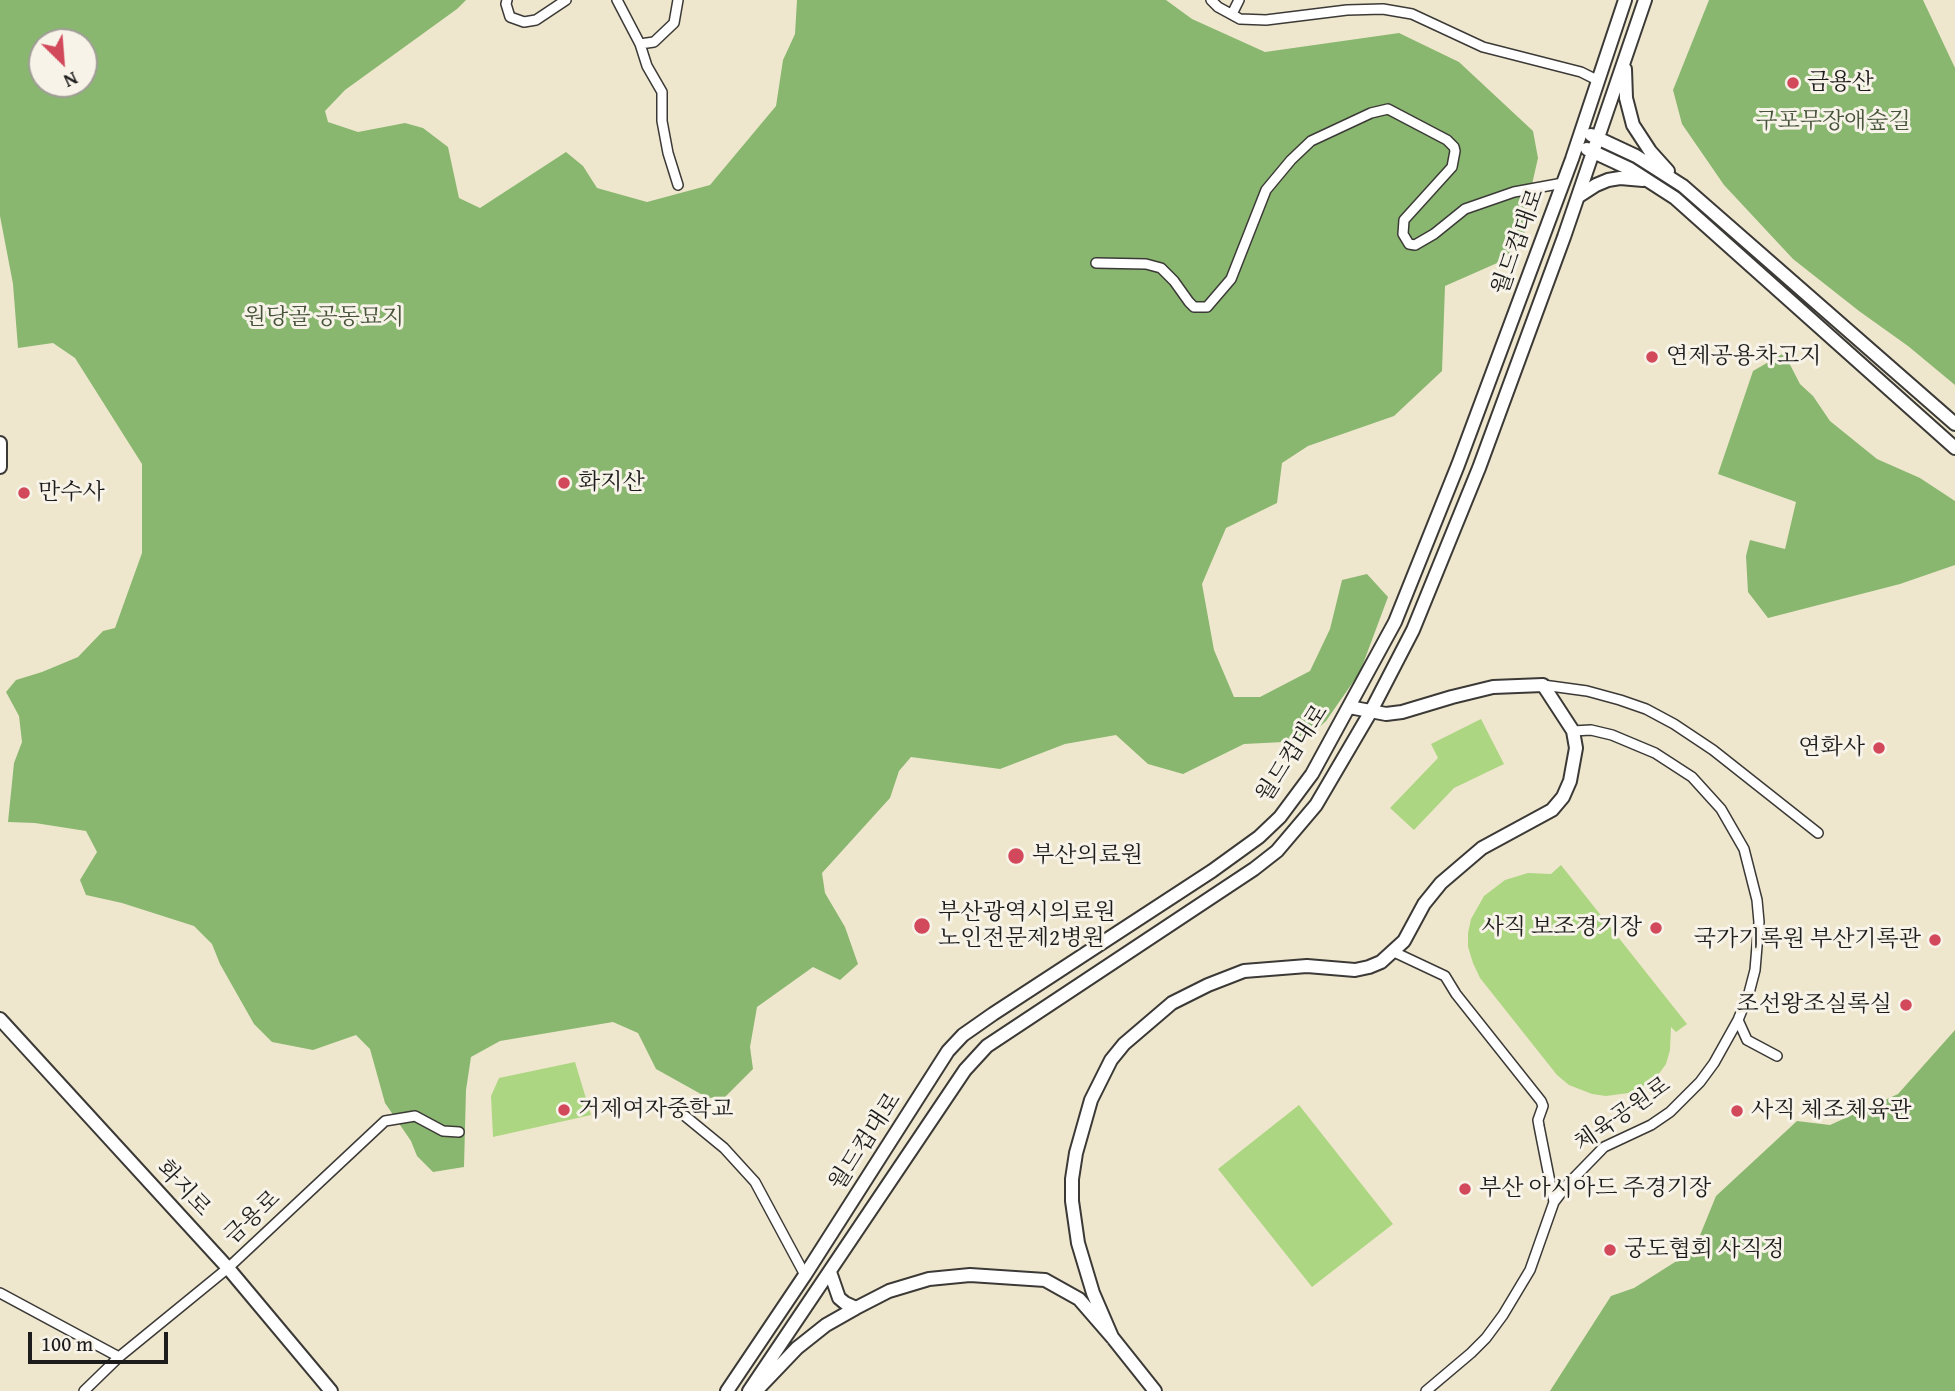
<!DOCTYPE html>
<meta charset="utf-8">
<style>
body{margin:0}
#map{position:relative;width:1955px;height:1391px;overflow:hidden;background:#efe7cd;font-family:"Gentium Book Plus",serif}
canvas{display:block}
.north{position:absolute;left:28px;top:28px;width:70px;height:70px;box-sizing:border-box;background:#f7f3e8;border:2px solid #9f9d96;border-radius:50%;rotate:155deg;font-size:19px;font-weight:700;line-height:28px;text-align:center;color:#1c1c1c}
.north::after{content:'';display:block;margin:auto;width:24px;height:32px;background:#d1495b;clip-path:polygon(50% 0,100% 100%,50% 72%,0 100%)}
.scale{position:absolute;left:28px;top:1332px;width:140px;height:32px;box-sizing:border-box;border:4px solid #1c1c1c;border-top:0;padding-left:9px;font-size:21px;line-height:24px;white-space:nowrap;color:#1c1c1c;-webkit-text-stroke:5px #f7f3e8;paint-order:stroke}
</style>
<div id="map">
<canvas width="1955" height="1391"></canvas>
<div class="north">N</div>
<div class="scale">100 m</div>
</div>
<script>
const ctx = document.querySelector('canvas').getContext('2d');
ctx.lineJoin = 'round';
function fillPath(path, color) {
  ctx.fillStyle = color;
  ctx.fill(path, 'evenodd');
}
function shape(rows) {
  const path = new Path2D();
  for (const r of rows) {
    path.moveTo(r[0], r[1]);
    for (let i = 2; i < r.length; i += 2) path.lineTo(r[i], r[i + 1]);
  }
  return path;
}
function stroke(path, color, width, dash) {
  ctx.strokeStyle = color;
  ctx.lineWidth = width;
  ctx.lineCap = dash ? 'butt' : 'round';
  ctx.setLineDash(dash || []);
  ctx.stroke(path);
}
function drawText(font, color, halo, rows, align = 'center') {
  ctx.font = font + ' "Gentium Book Plus","Noto Serif KR",serif';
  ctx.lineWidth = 6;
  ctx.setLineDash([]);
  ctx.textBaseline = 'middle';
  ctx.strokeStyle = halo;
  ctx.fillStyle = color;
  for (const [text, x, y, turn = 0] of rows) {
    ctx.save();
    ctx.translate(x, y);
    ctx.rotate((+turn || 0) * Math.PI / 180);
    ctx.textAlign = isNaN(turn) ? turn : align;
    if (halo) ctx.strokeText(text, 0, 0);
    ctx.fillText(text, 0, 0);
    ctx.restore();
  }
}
const green = shape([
 [1481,719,1504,764,1454,788,1414,830,1390,808,1438,758,1431,744],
 [1561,865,1687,1024,1676,1032,1671,1027,1670,1050,1666,1064,1658,1075,1636,1092,1606,1096,1592,1094,1569,1085,1557,1075,1480,978,1473,963,1468,947,1468,933,1471,919,1484,896,1505,880,1528,873,1551,874],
 [575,1062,591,1115,493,1137,491,1096,499,1078],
 [1299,1105,1393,1224,1312,1287,1218,1169]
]);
const forest = shape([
 [0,0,466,0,457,9,345,90,325,111,328,122,358,132,405,123,423,128,448,147,459,198,480,208,566,152,583,166,597,188,647,202,710,185,776,106,783,60,795,34,797,0,1166,0,1192,19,1265,52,1399,33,1459,62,1533,131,1538,158,1526,211,1527,229,1504,260,1445,286,1442,371,1394,416,1308,446,1282,463,1277,503,1226,528,1202,584,1214,650,1234,697,1260,697,1310,671,1330,629,1342,580,1367,574,1388,597,1360,672,1326,721,1304,741,1244,744,1183,774,1148,764,1116,735,1065,744,1000,769,911,757,899,771,890,798,822,873,825,893,845,927,858,964,840,980,813,967,757,1007,750,1047,753,1069,725,1097,708,1098,656,1069,638,1033,613,1022,500,1041,471,1057,466,1090,464,1167,433,1172,417,1156,411,1141,385,1103,370,1049,356,1035,313,1050,272,1042,254,1024,220,964,212,944,194,926,122,903,86,895,80,880,97,852,86,831,35,823,8,822,14,763,22,742,19,716,6,692,16,680,42,672,78,657,103,631,115,628,142,553,142,464,75,358,53,343,18,348,13,284,0,216],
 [42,42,84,42,84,84,42,84],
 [1709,0,1923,0,1955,68,1955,385,1908,346,1859,311,1793,259,1724,185,1682,124,1673,90],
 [1784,353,1800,384,1813,396,1830,421,1877,459,1920,478,1955,501,1955,565,1900,584,1768,618,1748,592,1746,556,1750,540,1785,549,1796,502,1718,474,1753,371],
 [1955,1030,1955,1391,1550,1391,1611,1296,1634,1288,1694,1250,1716,1196,1797,1121,1830,1125,1898,1094]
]);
const street = shape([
 [507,0,506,4,510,17,524,22,536,20,566,0],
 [617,0,640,44,647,66,662,92,662,121,668,153,678,185],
 [1211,0,1218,7,1240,19,1266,20,1347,10,1383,9,1412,14,1483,47,1581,72,1597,80],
 [1232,14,1239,0],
 [640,44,654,42,674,23,678,0],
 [1096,263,1146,264,1161,268,1174,281,1189,302,1194,307,1207,307,1231,279,1266,190,1291,160,1311,141,1371,113,1388,109,1447,140,1454,147,1455,151,1452,167,1404,220,1403,234,1409,244,1415,245,1434,234,1465,209,1514,192,1563,183],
 [1543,685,1587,691,1620,700,1646,709,1674,724,1713,750,1818,833],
 [1394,952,1445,976,1456,994,1541,1101,1543,1106,1538,1120,1539,1126,1554,1202],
 [1738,1020,1747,1040,1777,1056],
 [685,1116,724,1148,755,1182,805,1275],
 [0,1293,119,1357],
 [84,1391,119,1357,228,1268,385,1121,415,1116,443,1131,459,1132],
 [1426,1391,1471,1353,1486,1338,1503,1315,1530,1270,1554,1202,1567,1185,1604,1147,1651,1125,1670,1112,1700,1082,1714,1063,1738,1020,1749,993,1755,970,1759,922,1757,900,1744,849,1721,809,1692,777,1655,753,1612,735,1591,730,1573,731]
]);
const secondary = shape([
 [1625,69,1626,98,1633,125,1650,151,1668,171],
 [1591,135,1636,156,1683,186,1955,424],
 [1587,149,1630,169,1675,198,1955,448],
 [1579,196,1596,185,1608,180,1620,178,1643,180],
 [0,443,0,467],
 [0,1019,228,1268,331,1391],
 [830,1272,839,1298,845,1303,856,1308],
 [1112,1337,1093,1293,1078,1243,1072,1201,1072,1179,1076,1153,1091,1100,1111,1060,1124,1044,1172,1003,1208,985,1244,971,1307,966,1355,970,1369,967,1381,962,1404,941,1424,904,1441,883,1482,848,1552,810,1563,797,1570,781,1576,748,1573,731,1543,685,1493,687,1452,697,1402,712,1386,714,1349,707],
 [727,1391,805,1275,948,1051,963,1035,993,1014,1212,871,1259,837,1280,817,1312,774,1395,622,1458,465,1572,159,1625,0],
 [749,1391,965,1070,987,1046,1254,869,1277,851,1316,805,1370,713,1413,630,1479,468,1564,237,1645,0],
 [756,1391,797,1348,826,1325,856,1308,889,1291,929,1279,970,1275,1045,1280,1079,1299,1112,1337,1155,1391]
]);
const markers = [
 [1793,83,7,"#d1495b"],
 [1652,357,7,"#d1495b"],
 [564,483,7,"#d1495b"],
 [24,493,7,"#d1495b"],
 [1879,748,7,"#d1495b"],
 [1016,856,9,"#d1495b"],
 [922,926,9,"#d1495b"],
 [1656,928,7,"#d1495b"],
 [1935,940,7,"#d1495b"],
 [1906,1005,7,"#d1495b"],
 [564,1110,7,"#d1495b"],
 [1737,1111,7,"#d1495b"],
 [1465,1189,7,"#d1495b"],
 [1610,1250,7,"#d1495b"]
];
const poiNames = [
 ["금용산",1807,83],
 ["연제공용차고지",1666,357],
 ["화지산",578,483],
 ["만수사",38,493],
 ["연화사",1865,748,"right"],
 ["부산의료원",1032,856],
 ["부산광역시의료원",938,913],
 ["노인전문제2병원",938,939],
 ["사직 보조경기장",1642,928,"right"],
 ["국가기록원 부산기록관",1921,940,"right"],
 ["조선왕조실록실",1892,1005,"right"],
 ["거제여자중학교",578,1110],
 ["사직 체조체육관",1751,1111],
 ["부산 아시아드 주경기장",1479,1189],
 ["궁도협회 사직정",1624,1250]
];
const parkNames = [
 ["구포무장애숲길",1833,122],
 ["원당골 공동묘지",324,318]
];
const streetNames = [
 ["월드컵대로",1519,242,-70],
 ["월드컵대로",1293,754,-57],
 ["체육공원로",1623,1115,-35],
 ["월드컵대로",866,1142,-57],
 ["화지로",183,1189,47],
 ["금용로",253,1218,-43]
];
fillPath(green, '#acd682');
fillPath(forest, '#89b770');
stroke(street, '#3c3a37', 12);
stroke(secondary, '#3c3a37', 16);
stroke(street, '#fff', 9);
stroke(secondary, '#fff', 12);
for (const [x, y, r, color] of markers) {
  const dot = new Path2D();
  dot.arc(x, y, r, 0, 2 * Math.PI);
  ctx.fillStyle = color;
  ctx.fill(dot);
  stroke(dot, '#f7f3e8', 2.5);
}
drawText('23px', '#1c1c1c', '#f7f3e8', poiNames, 'left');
drawText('23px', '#47543b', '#f7f3e8', parkNames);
drawText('23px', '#1c1c1c', '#f7f3e8', streetNames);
</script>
